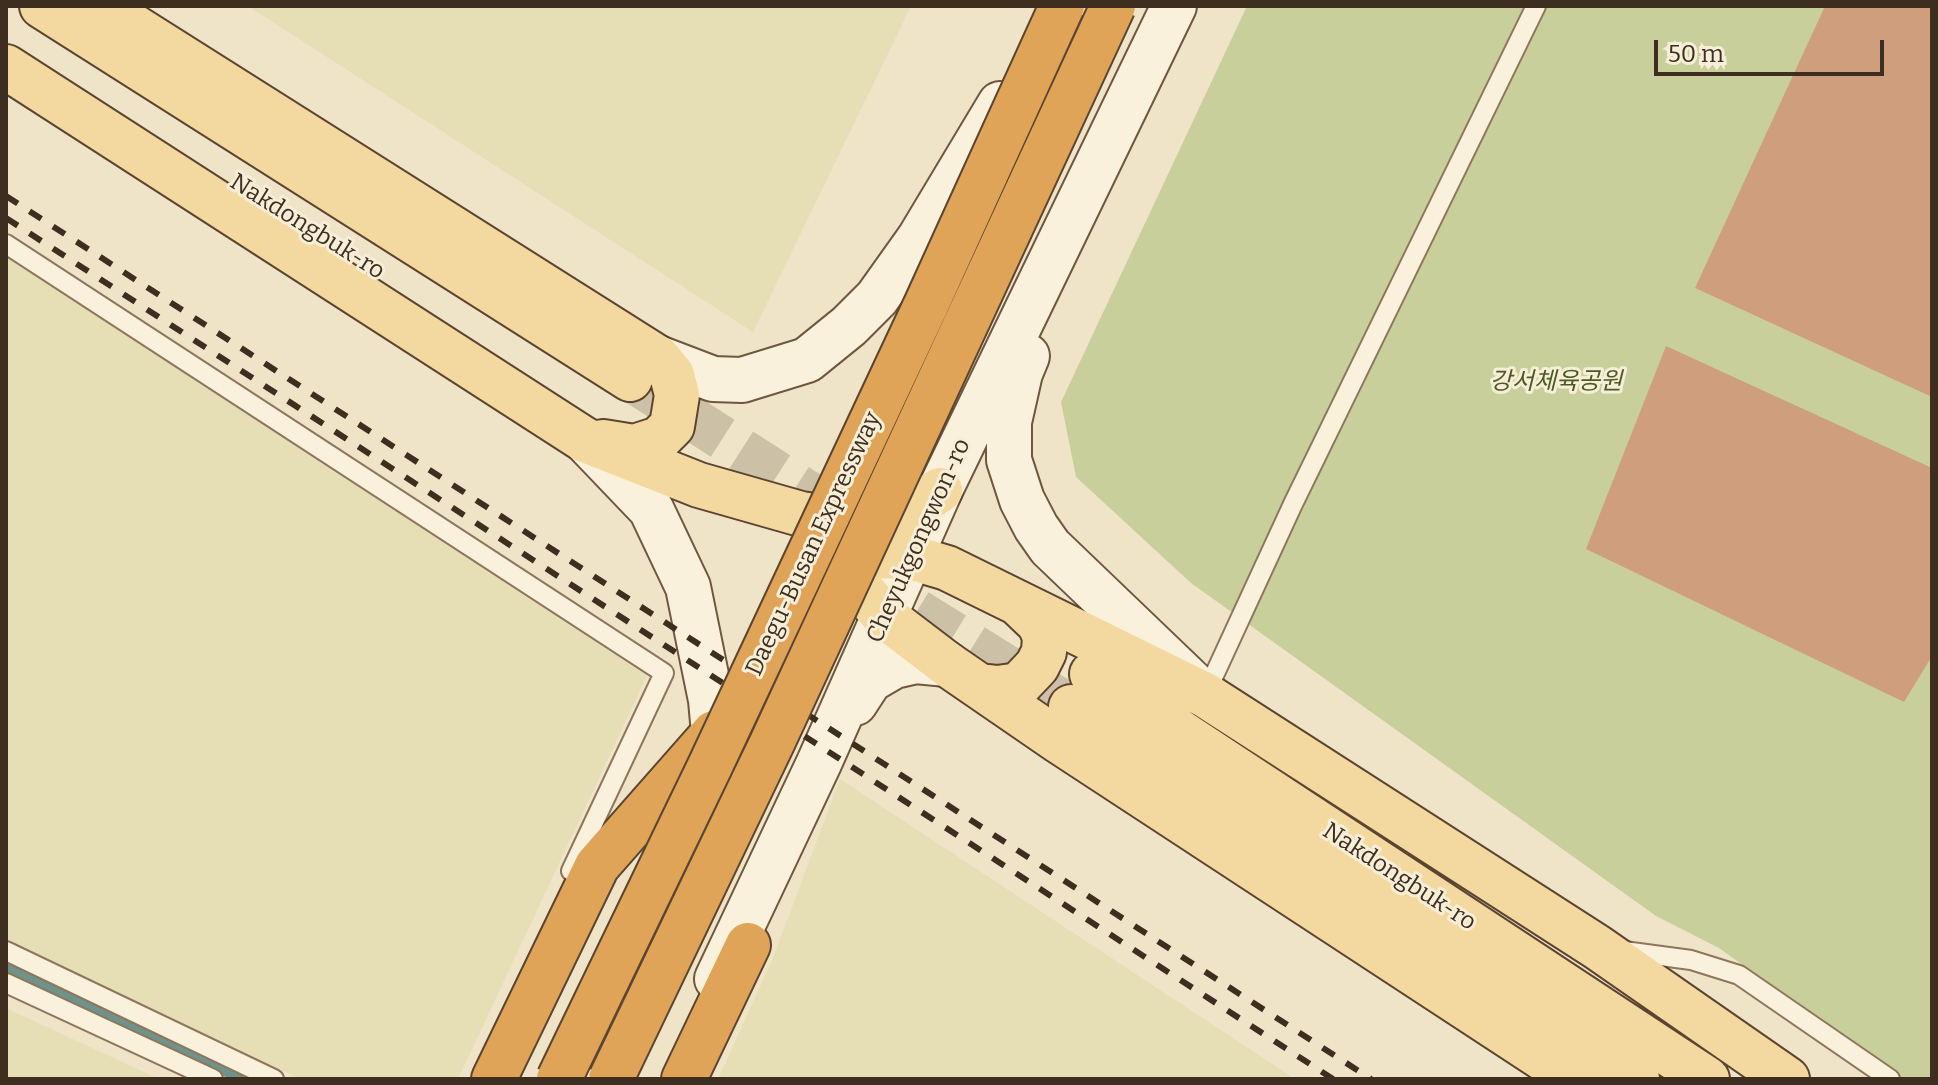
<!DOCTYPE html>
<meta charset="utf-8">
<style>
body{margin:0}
#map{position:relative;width:1938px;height:1085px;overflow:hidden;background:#f0e4c8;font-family:Bitter,serif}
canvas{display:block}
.frame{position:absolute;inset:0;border:8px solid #3d2e20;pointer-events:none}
.scale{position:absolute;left:1654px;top:40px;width:230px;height:36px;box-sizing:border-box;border:4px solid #3d2e20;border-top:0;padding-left:10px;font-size:24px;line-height:28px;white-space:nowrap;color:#3d2e20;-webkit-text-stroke:6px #f7eed8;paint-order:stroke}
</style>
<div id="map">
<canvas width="1938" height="1085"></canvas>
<div class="frame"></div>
<div class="scale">50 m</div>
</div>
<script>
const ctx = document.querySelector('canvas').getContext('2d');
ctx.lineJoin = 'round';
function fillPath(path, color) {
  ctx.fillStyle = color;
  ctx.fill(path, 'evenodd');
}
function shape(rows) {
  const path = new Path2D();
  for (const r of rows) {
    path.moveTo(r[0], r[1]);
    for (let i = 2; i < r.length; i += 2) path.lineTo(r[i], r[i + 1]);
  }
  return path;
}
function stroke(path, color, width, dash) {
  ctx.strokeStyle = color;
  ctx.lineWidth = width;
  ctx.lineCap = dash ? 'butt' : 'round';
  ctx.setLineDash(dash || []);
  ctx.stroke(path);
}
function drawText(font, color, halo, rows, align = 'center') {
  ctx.font = font + ' Bitter,"Noto Sans KR",serif';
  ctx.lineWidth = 6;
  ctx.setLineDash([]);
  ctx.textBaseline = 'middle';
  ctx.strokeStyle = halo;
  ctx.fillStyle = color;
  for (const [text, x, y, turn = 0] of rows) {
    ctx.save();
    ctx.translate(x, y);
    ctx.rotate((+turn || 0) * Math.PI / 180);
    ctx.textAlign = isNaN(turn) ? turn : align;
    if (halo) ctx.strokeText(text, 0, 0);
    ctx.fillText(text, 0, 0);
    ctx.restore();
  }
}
const farmland = shape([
 [248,6,911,6,753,332],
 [6,257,647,676,458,1079,301,1079,6,939],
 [840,779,1295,1079,718,1079,773,958],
 [6,1008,159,1079,6,1079]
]);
const green = shape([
 [1247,6,1932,6,1932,1079,1900,1079,1719,948,1656,916,1191,583,1076,477,1061,402]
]);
const stream = shape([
 [6,967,240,1079]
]);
const building = shape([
 [1825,6,1932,6,1932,397,1695,288],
 [1666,346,1932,468,1932,656,1904,702,1586,549]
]);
const primaryTunnel = shape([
 [630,379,857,524],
 [861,576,1071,707]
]);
const lane = shape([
 [6,244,664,673,571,871],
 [1205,695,1293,504,1536,6],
 [6,951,274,1079],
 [1624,951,1691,960,1739,975,1890,1079],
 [6,983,213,1079]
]);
const secondary = shape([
 [1027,356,1020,373,1009,422,1009,460,1022,500,1036,527,1050,547,1194,685],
 [658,358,713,379,742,380,807,360,849,326,877,298,919,239,1000,104],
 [585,440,651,509,688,587,711,700,714,733],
 [855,703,870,680,894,666,916,661,947,664],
 [717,979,819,763,940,490,1174,6]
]);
const primary = shape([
 [42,6,630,379],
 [101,6,658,358,672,375,677,395,672,426,659,439,634,447,603,442],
 [6,67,585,440,699,485,801,514,840,520,866,520,905,514,940,490],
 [841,541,861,589,884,616,947,664,1059,741,1575,1079],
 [826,568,865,556,910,557,947,568,1205,695,1597,947,1787,1079],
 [1092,674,1707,1079],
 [980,686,998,688,1019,685,1037,666,1044,652,1045,636,1039,623,1018,603],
 [1071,707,1637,1079]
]);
const highway = shape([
 [494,1079,597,866,714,733],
 [684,1079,748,945]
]);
const rail = shape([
 [6,196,1371,1079],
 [6,218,1333,1079]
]);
const highwayBridge = shape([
 [559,1079,710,766,926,305,1062,6],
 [611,1079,772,743,1113,6]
]);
const streetNames = [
 ["Nakdongbuk-ro",307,227,32],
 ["Cheyukgongwon-ro",919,541,-66],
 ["Daegu-Busan Expressway",814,544,-65],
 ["Nakdongbuk-ro",1399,877,33]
];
const parkNames = [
 ["강서체육공원",1556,382]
];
fillPath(farmland, '#e6deb5');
fillPath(green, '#c9cf9b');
stroke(stream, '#6f938a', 9);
fillPath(building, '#cf9f7d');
stroke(primaryTunnel, '#ccc0a6', 44, [44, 22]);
stroke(lane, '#8d765c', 22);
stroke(secondary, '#6f573f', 48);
stroke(primary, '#5b4430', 48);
stroke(highway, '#5b4430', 48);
stroke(lane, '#faf1dc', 18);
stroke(secondary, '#faf1dc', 44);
stroke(primary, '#f3d9a0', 44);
stroke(highway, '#e0a458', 44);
stroke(rail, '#3d2e20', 6, [14, 14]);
stroke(highwayBridge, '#5b4430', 48, []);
stroke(highwayBridge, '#e0a458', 44);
drawText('24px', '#3d2e20', '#f7eed8', streetNames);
drawText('italic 24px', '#4d5a26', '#f7eed8', parkNames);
</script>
